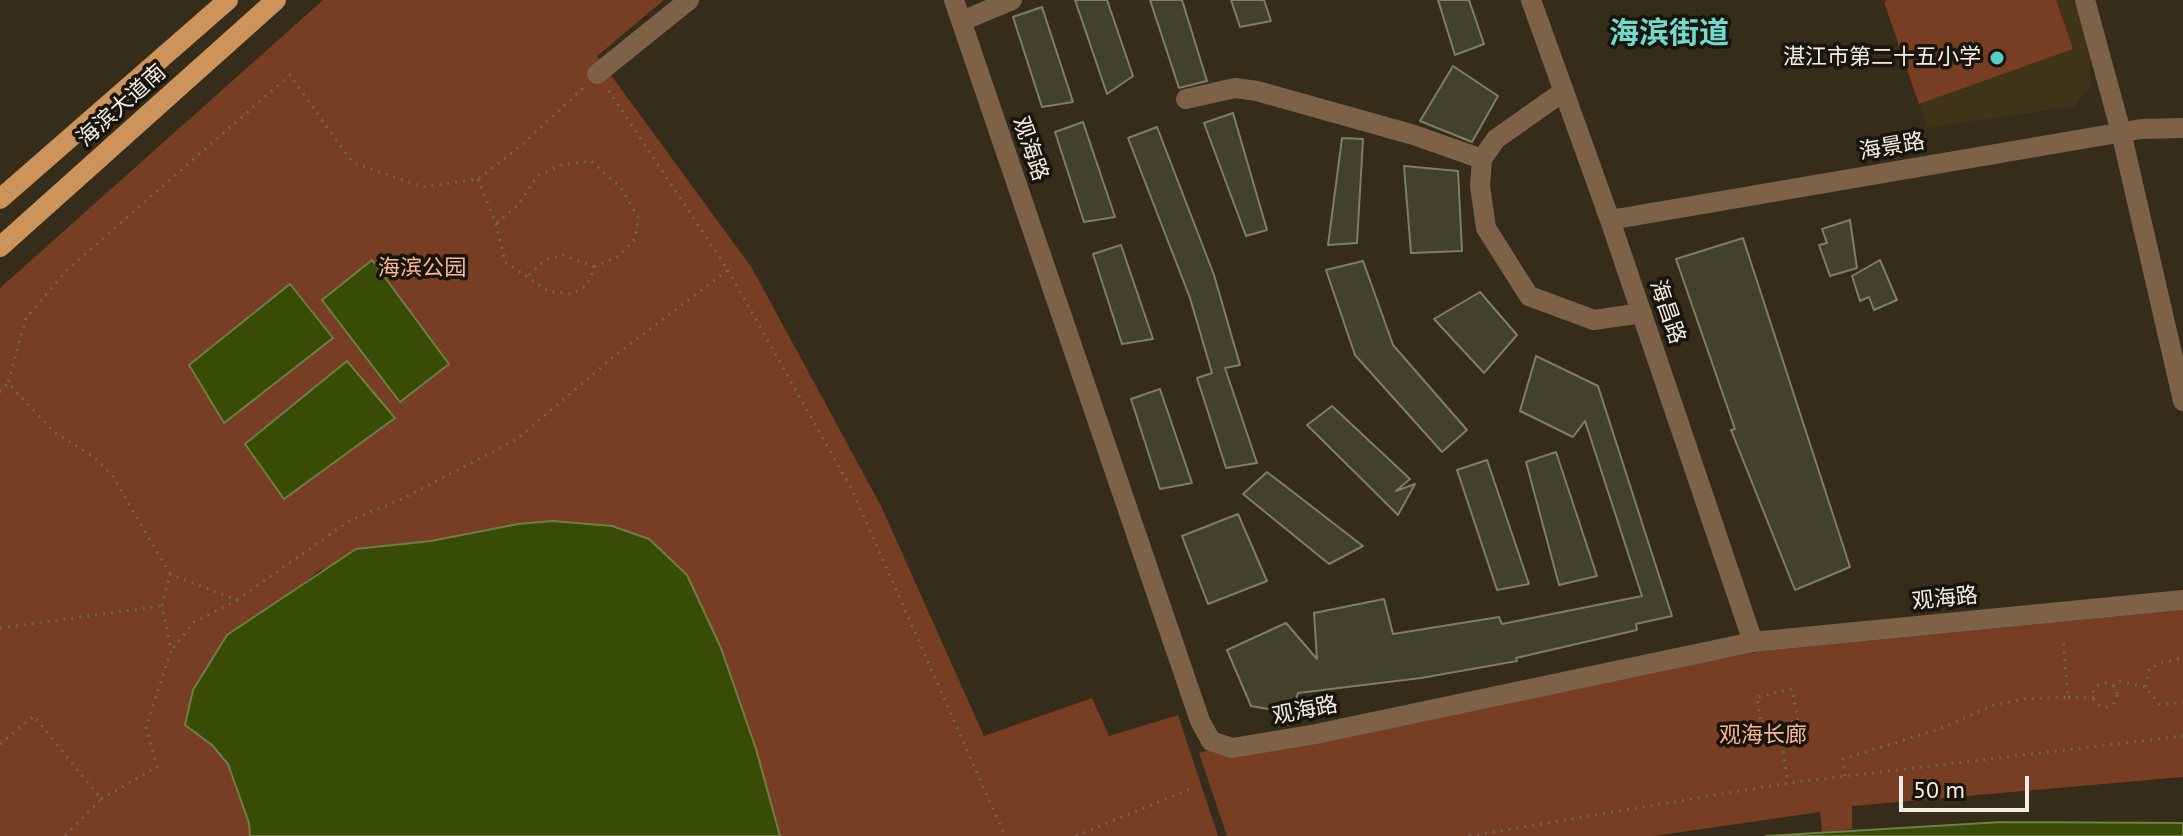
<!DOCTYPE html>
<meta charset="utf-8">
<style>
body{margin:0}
#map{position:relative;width:2183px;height:836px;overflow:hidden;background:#352c19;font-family:"PT Sans",sans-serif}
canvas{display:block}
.scale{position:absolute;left:1899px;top:776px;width:130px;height:36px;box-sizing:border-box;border:4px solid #f4eee2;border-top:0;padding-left:10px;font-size:24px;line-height:28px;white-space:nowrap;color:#f4eee2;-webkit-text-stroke:6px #19150d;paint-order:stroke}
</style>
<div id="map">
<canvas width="2183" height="836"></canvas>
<div class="scale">50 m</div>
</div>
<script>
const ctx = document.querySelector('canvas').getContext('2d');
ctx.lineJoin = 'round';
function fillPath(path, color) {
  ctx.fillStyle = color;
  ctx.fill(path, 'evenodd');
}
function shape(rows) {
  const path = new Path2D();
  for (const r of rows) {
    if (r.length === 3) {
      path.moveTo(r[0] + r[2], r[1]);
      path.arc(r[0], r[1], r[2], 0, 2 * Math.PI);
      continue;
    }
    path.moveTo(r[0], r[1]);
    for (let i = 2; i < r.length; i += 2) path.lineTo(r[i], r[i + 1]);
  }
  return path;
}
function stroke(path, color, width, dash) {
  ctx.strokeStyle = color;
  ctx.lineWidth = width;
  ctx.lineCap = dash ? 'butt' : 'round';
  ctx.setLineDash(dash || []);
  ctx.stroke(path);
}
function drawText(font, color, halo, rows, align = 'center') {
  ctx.font = font + ' "PT Sans","Noto Sans SC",sans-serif';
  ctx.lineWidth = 7;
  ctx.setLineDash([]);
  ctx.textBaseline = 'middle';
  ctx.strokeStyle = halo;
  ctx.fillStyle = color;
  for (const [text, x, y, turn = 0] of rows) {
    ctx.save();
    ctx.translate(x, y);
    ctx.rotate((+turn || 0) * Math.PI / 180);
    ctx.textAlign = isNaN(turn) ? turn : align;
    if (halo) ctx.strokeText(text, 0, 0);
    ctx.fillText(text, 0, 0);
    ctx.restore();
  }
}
const built = shape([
 [1884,0,2079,0,2088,32,2091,85,2075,106,1927,128]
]);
const green = shape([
 [323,0,664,0,597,56,752,268,881,506,984,736,1092,698,1109,736,1178,715,1218,836,780,836,756,749,721,648,687,575,553,521,518,524,431,541,320,570,278,603,185,724,212,745,228,764,249,823,250,836,0,836,0,288],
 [1888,0,2056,0,2073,49,1919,104,1884,2],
 [2183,610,2183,777,1852,806,1852,829,1822,832,1820,812,1654,836,1227,836,1199,753,1236,742,1763,651]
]);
const water = shape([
 [372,260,449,364,400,402,322,300,372,260],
 [290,284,333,338,224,423,189,365,290,284],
 [347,361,395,418,284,499,245,444,347,361],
 [553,521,612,526,649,539,687,575,721,648,756,749,780,836,250,836,249,823,228,764,212,745,185,725,193,690,227,635,356,549,431,541,518,524,553,521],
 [2002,822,2183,823,2183,836,1766,836,2002,822]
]);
const building = shape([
 [1075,0,1107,0,1133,76,1107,94,1075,0],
 [1150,0,1182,0,1207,81,1179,88,1150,0],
 [1231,0,1264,0,1271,21,1240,27,1231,0],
 [1438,0,1469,0,1484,44,1455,55,1438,0],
 [1042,7,1073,102,1042,107,1013,17,1042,7],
 [1453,66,1498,96,1472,142,1420,121,1453,66],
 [1233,113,1267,230,1246,236,1204,123,1233,113],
 [1083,122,1115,217,1084,222,1055,132,1083,122],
 [1157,127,1214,275,1240,365,1225,368,1257,463,1226,468,1197,378,1212,373,1190,298,1128,138,1157,127],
 [1342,138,1363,139,1357,243,1328,245,1342,138],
 [1404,166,1458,171,1462,251,1411,253,1404,166],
 [1850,220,1857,268,1830,276,1819,245,1827,243,1822,229,1850,220],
 [1743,238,1850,567,1795,590,1731,430,1735,429,1676,259,1743,238],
 [1121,245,1153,339,1122,344,1093,254,1121,245],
 [1880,260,1897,300,1874,310,1869,297,1860,301,1852,276,1880,260],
 [1363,261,1393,345,1467,430,1442,452,1355,355,1326,270,1363,261],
 [1480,292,1517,335,1484,373,1434,319,1480,292],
 [1536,356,1598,386,1672,616,1636,624,1637,630,1516,658,1517,661,1421,678,1298,693,1292,713,1251,706,1227,650,1286,623,1317,659,1314,613,1384,599,1393,634,1499,617,1502,624,1642,596,1585,421,1573,437,1520,411,1536,356],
 [1160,389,1192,483,1160,489,1131,399,1160,389],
 [1332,406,1410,479,1396,491,1415,484,1398,515,1307,425,1332,406],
 [1556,452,1597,576,1559,585,1526,462,1556,452],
 [1487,460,1529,584,1497,590,1457,470,1487,460],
 [1267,472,1363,546,1329,564,1243,494,1267,472],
 [1238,514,1267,581,1208,604,1182,536,1238,514]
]);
const path = shape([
 [478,179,496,224,505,262,548,291,572,294,587,285,595,267,619,256,635,239,638,217,621,188,591,161,561,165,537,176,519,204,496,224],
 [728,270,852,490,1005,836],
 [529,275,545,260,563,255,595,267],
 [0,392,8,383],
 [170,574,112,475,94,457,54,432,8,383,26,318,68,269,290,75,352,162,423,187,478,179,523,144,584,87],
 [237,600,349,521,402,499,517,439,617,354,728,270,607,88],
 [0,628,162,606],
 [2105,695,12],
 [2113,686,2120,681,2146,687,2159,704,2183,703],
 [2146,687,2149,669,2163,662,2183,658],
 [2068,697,2094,698],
 [1779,726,1761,725,1757,697,1792,689,1798,721,1779,726,1788,783],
 [0,744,34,716,101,799,65,836],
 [1845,776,1843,759,1942,728,1994,705,2024,699,2068,697,2063,638],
 [101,799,157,767,146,727,171,651,162,606,170,574,237,600,194,622,171,651],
 [1076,836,1190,789],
 [1469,836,1788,783,2183,736]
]);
const minor = shape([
 [954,0,1200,721,1211,741,1232,748,1316,734,1753,642,2183,600],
 [1531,0,1610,220,1753,642],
 [2085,0,2121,132,2183,401],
 [962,21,1012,0],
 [597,74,689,0],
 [1564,91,1496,139,1482,159,1480,186,1486,228,1529,296,1594,320,1642,313],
 [1186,99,1235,88,1257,91,1414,135,1482,159],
 [1610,220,2141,129,2183,128]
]);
const major = shape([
 [0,199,228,0],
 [0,247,276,0]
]);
const markers = [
 [1997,58,8,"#57cec1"]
];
const poiNames = [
 ["湛江市第二十五小学",1981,58]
];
const streetNames = [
 ["海滨大道南",122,106,-42],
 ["海景路",1892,147,-10],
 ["观海路",1030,149,71],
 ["海昌路",1667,312,71],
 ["观海路",1945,599,-6],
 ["观海路",1305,711,-11]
];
const parkNames = [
 ["海滨公园",422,269],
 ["观海长廊",1763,736]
];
const districtNames = [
 ["海滨街道",1669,34]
];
fillPath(built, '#3f3318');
fillPath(green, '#783e23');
fillPath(water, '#384c05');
stroke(water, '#707d47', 2);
fillPath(building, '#42412b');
stroke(building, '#7e7d66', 2);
stroke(path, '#706857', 3, [2, 6]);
stroke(minor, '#7d6247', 20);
stroke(major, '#cc945b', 20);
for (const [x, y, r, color] of markers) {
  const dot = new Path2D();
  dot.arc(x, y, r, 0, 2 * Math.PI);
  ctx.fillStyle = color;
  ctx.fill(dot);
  stroke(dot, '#19150d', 3);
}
drawText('22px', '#f4eee2', '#19150d', poiNames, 'right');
drawText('22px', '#f4eee2', '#19150d', streetNames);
drawText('22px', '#f9b698', '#19150d', parkNames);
drawText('bold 30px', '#70dacd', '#19150d', districtNames);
</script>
